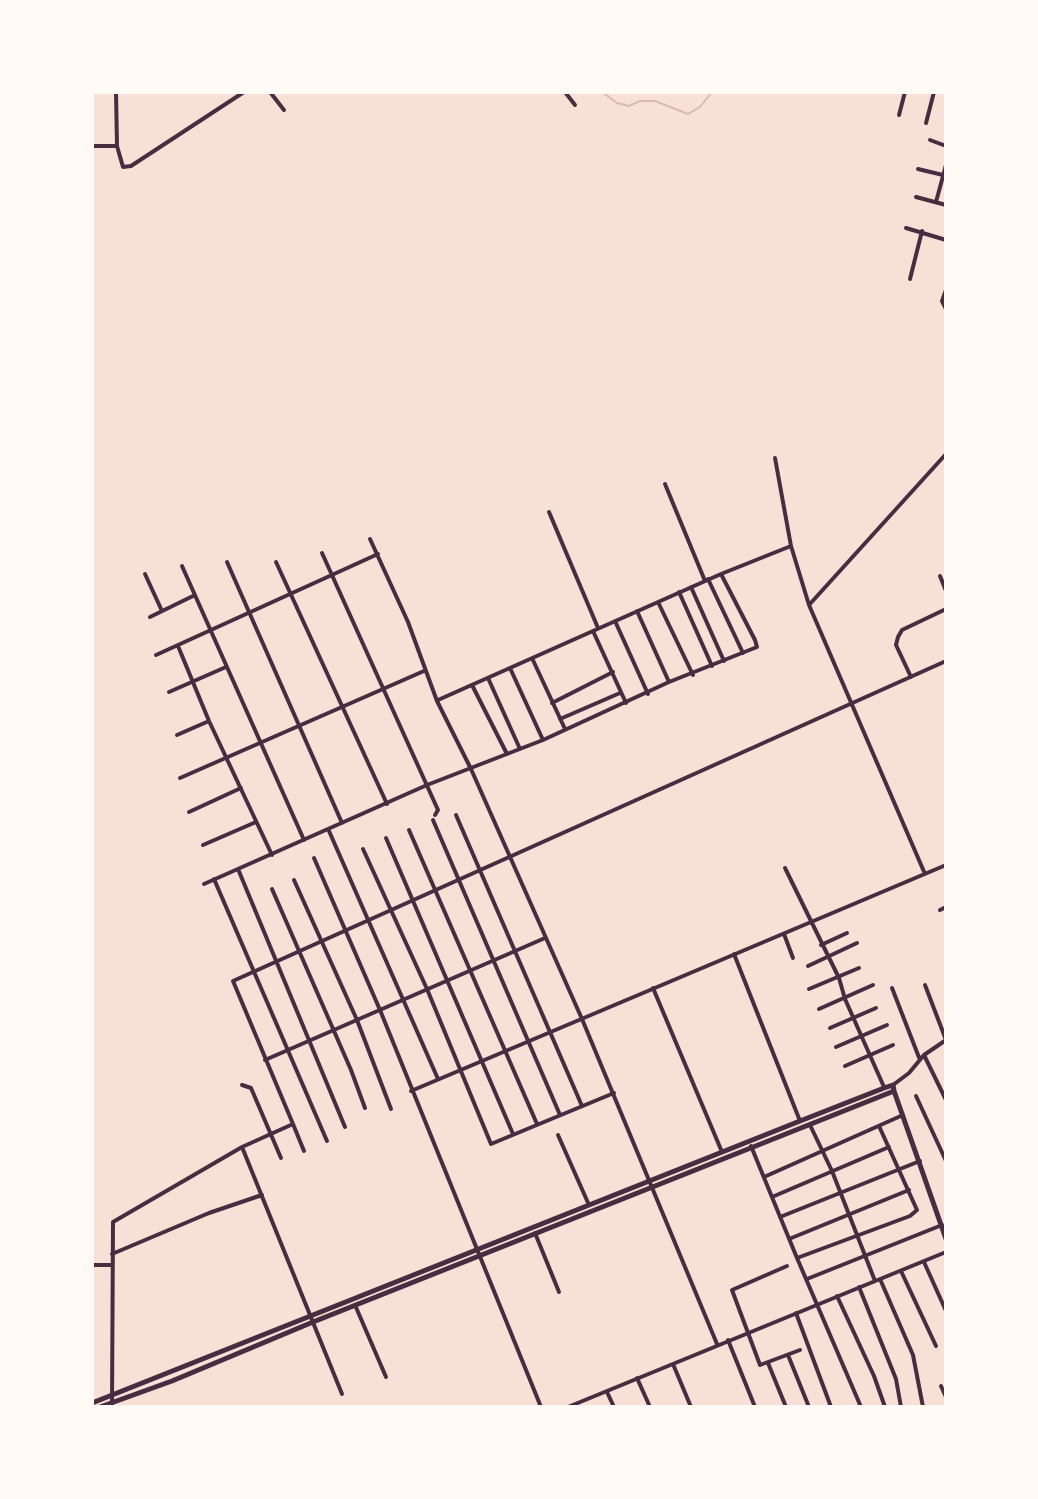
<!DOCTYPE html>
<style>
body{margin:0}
#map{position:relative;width:1038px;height:1499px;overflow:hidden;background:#f7e1d7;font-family:Ubuntu,sans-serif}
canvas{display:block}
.frame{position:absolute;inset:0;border:94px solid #fffaf5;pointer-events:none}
</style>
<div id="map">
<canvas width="1038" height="1499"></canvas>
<div class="frame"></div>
</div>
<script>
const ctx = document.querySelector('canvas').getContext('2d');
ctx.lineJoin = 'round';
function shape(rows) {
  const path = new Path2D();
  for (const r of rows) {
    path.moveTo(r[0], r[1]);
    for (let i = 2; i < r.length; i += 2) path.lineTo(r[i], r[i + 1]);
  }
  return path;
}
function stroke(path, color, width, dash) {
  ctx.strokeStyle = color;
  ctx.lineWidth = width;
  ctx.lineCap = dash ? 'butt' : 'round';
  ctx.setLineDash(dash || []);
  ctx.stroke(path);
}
const stream = shape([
 [602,92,617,103,629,106,640,101,655,101,688,114,700,107,712,92]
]);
const minor = shape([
 [116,92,117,146,123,167,131,166,244,92],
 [270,92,284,110],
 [565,92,575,105],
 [899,115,905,92],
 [926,123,934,92],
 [930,140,946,146],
 [92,146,117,146],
 [918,169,943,175],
 [916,197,946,205],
 [936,202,946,165],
 [906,228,946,240],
 [910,279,922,231],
 [946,290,942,301,946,309],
 [775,458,791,546,809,605,925,874],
 [665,484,705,581],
 [549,512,598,628],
 [370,539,408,622,437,701,471,769,582,1019,717,1344],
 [322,553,438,810,435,815],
 [227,562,342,823],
 [276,562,387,804],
 [182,566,304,840],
 [145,574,162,611],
 [940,576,946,591],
 [708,579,743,653],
 [691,587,724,661],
 [679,592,712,666],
 [658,602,693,675],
 [809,605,946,454],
 [637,611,669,682],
 [150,617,195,595],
 [615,621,648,694],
 [593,631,626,703],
 [178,646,209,721,272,855],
 [156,655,378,554],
 [532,658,565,729],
 [510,668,543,740],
 [911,677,896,645,898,637,902,630,946,609],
 [488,678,520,749],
 [472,685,507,754],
 [169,692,226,667],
 [438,700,721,574,791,546],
 [552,703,613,672],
 [560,719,620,693],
 [177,735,209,721],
 [180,778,424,671],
 [189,812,241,788],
 [456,815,582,1106],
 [433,820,560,1115],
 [409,830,537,1124],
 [329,831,438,1079],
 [386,838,513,1134],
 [203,845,256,822],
 [363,849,427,989,491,1144,614,1093],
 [314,858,380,1010,541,1407],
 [785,868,839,978,845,999,884,1087],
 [238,869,345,1127],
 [214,879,327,1141],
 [294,880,357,1020,391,1109],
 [204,884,427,785,543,740,669,682,757,647,755,640,721,574],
 [272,889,351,1070,365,1108],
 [940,910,946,907],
 [784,934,793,958],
 [821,945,847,933],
 [734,954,800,1121],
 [808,966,857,943],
 [925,985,946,1040],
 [653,988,722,1152],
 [892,988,920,1060],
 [809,989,859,968],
 [819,1009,873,985],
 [830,1028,876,1008],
 [836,1047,887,1025],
 [924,1055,946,1100],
 [265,1060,545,938],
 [845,1066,893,1045],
 [242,1085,251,1088,281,1158],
 [893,1085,909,1073,924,1055,946,1040],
 [411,1091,946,865],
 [916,1096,946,1161],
 [293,1124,304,1151],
 [810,1125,832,1171,875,1281],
 [558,1135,589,1205],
 [751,1146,797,1258],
 [242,1147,342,1394],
 [764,1177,903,1115],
 [772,1197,889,1147],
 [780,1217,920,1161],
 [535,1233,559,1292],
 [789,1239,909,1190],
 [112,1254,209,1213,262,1195],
 [924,1262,946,1311],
 [92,1265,111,1265],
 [787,1266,732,1290,760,1365,800,1350],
 [901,1271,936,1346],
 [807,1279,942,1225],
 [880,1279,913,1355,923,1407],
 [859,1287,896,1379,901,1407],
 [837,1296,874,1376,885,1407],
 [355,1305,386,1377],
 [796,1313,831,1407],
 [728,1340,755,1407],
 [788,1355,809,1407],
 [768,1363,786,1407],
 [673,1364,691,1407],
 [637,1378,650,1407],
 [941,1386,946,1397],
 [607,1392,614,1407],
 [112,1407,113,1222,242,1147,293,1124,233,981,946,661],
 [568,1407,946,1252],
 [861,1407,797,1258,910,1216,917,1210,879,1126]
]);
const tertiary = shape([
 [894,1091,946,1239],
 [92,1403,800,1121,884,1088,893,1085,894,1091],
 [100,1407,172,1381,313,1322,894,1091]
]);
stroke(stream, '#dcb8b0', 2);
stroke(minor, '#4a2c40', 4);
stroke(tertiary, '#4a2c40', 5);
</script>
